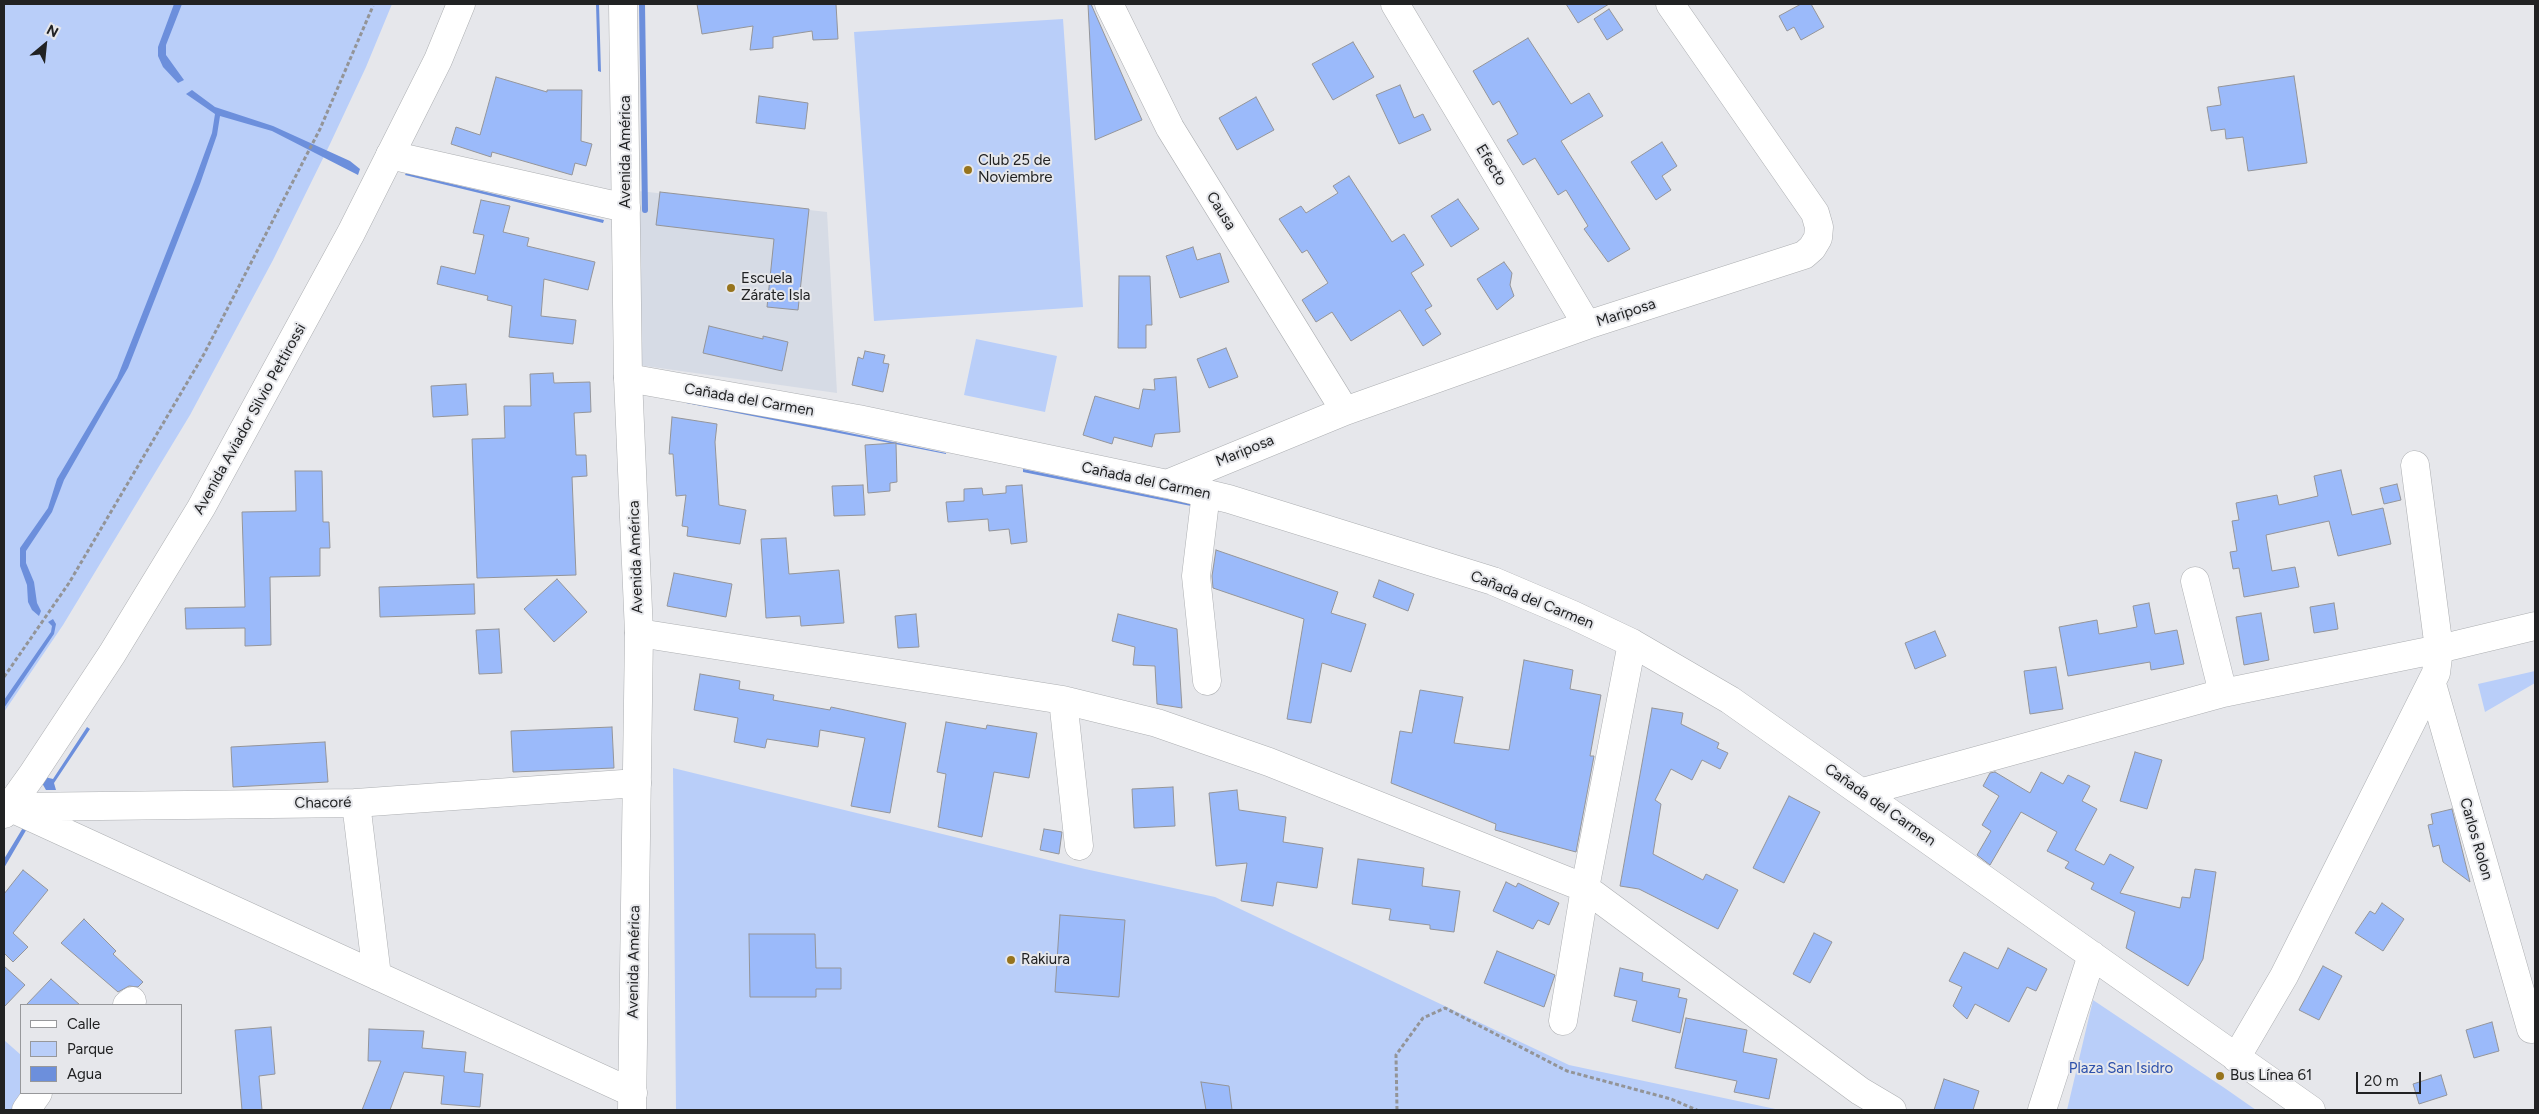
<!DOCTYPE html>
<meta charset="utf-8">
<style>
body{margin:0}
#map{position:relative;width:2539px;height:1114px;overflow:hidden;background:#e6e7eb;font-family:Figtree,sans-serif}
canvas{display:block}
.frame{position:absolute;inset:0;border:5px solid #212223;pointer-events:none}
.legend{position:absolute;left:20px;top:1004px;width:162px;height:90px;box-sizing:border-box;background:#e6e7eb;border:1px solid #97989b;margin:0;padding:6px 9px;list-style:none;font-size:15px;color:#212223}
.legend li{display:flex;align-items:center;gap:10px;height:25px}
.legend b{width:25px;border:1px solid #97989b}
.north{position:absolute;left:20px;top:20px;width:50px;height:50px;-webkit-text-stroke:4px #e6e7eb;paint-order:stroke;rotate:28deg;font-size:14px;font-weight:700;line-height:20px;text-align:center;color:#212223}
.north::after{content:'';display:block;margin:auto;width:18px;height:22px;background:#212223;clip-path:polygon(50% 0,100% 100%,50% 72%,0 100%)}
.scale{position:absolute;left:2356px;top:1072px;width:65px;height:22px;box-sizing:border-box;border:2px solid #212223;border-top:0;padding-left:6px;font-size:15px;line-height:18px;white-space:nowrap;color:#212223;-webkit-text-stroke:4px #e6e7eb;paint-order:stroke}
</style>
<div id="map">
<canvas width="2539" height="1114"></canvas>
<div class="frame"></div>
<ul class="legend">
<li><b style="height:6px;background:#fff"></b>Calle</li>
<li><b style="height:14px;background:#b9cef9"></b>Parque</li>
<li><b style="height:14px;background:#6c8fdc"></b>Agua</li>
</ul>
<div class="north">N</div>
<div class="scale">20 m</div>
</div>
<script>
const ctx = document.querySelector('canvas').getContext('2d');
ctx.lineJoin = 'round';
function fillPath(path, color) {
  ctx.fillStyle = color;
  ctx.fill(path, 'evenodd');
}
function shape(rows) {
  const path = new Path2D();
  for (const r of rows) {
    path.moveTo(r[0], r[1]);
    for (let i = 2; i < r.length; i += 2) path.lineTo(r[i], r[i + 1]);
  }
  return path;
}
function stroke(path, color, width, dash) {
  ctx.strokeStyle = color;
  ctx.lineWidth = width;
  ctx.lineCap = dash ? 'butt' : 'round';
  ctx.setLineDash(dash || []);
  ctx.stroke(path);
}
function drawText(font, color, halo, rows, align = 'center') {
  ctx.font = font + ' Figtree,sans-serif';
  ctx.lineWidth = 4;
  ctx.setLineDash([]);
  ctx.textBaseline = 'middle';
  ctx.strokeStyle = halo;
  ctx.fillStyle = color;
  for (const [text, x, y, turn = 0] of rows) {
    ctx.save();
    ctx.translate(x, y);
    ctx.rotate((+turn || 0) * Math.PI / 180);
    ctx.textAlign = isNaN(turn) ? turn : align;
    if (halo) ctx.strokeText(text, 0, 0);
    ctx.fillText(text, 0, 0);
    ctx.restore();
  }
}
const built = shape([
 [630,190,827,212,837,393,631,364]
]);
const green = shape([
 [4,4,392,4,366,67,330,144,273,260,190,415,63,625,4,712],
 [1063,19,1083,307,874,321,854,32],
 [976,339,1057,356,1045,412,964,395],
 [2535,671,2535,683,2485,712,2478,684],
 [673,768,1085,869,1215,897,1569,1065,1780,1110,676,1110],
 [2093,1000,2226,1089,2256,1110,2067,1110],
 [4,1040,21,1055,21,1093,27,1093,15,1110,4,1110]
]);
const water = shape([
 [174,4,182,4,166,45,166,55,184,80,178,83,163,67,158,56,158,47],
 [596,4,599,4,601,72,598,71],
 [192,90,215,107,273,126,350,161,360,169,358,175,272,131,220,116,217,135,200,184,128,368,64,480,52,512,26,551,26,563,34,582,37,603,41,611,39,616,32,610,28,602,27,585,20,566,20,548,48,508,57,479,117,378,194,182,212,133,215,114,186,94],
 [406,173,604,220,603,223,405,175],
 [686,399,946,453,946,454,686,403],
 [1023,469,1201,506,1201,508,1023,472],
 [53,619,56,624,54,634,4,708,4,700,51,632,52,626,48,622],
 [87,727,90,729,54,783,56,790,46,790,42,783,45,777,53,779],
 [24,826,28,827,4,868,4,859]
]);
const stream = shape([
 [642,4,645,210]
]);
const building = shape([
 [697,4,836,4,838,39,813,40,812,31,773,37,773,48,750,50,753,26,702,34,697,4],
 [1088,4,1091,4,1142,120,1095,140,1088,4],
 [1566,4,1609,4,1578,23,1566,4],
 [1801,4,1811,4,1824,27,1801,40,1794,27,1787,31,1779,16,1801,4],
 [1609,9,1623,30,1607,40,1594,19,1609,9],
 [1528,38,1571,104,1589,93,1603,116,1561,141,1630,249,1608,262,1584,229,1588,226,1566,190,1558,195,1535,158,1523,165,1507,140,1518,134,1499,101,1493,105,1473,71,1528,38],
 [1353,42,1374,77,1333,100,1312,64,1353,42],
 [2294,76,2307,163,2248,171,2243,137,2226,139,2225,129,2211,131,2207,107,2221,105,2218,87,2294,76],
 [496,77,547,92,547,90,582,90,581,141,592,144,586,166,575,163,572,175,492,152,491,157,451,144,456,127,480,135,496,77],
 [1400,85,1414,118,1423,114,1431,130,1399,144,1376,95,1400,85],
 [759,96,808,103,805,129,756,123,759,96],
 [1256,97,1274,130,1237,150,1219,118,1256,97],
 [1662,142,1677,166,1662,176,1671,190,1656,200,1631,162,1662,142],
 [1349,176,1392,242,1404,234,1424,265,1411,273,1432,306,1425,310,1441,334,1423,346,1400,310,1351,341,1332,312,1316,322,1302,300,1328,283,1307,250,1302,253,1279,219,1301,206,1306,213,1338,193,1333,186,1349,176],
 [660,192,809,209,798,310,767,307,774,239,656,225,660,192],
 [1458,199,1479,229,1451,247,1431,216,1458,199],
 [481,200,510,206,503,232,529,238,527,246,595,262,588,290,544,279,541,316,576,320,573,344,509,337,512,306,487,300,488,296,437,284,441,266,475,274,484,235,473,233,481,200],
 [1193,247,1197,260,1220,253,1229,282,1180,298,1166,256,1193,247],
 [1504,262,1512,273,1510,285,1514,296,1497,310,1477,279,1504,262],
 [1119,276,1150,276,1152,325,1146,325,1146,348,1118,348,1119,276],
 [709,326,763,339,763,336,788,342,782,371,703,353,709,326],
 [1226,348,1238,377,1209,388,1197,359,1226,348],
 [865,351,885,355,883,363,889,364,883,392,852,385,858,357,863,359,865,351],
 [553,373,554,383,590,382,591,412,574,413,576,455,586,455,587,476,572,477,576,575,477,578,472,439,505,438,504,406,531,406,530,374,553,373],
 [1176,377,1180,432,1155,434,1152,447,1114,437,1112,444,1083,435,1095,396,1139,409,1143,389,1155,390,1154,379,1176,377],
 [466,384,468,415,433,417,431,386,466,384],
 [672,417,717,424,715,442,719,505,746,510,740,544,687,536,688,527,682,526,686,495,676,496,673,454,669,454,672,417],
 [896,443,897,482,890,483,890,491,868,493,865,445,896,443],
 [2341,470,2352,515,2383,508,2391,544,2338,556,2329,521,2266,535,2272,571,2295,567,2299,587,2244,597,2239,568,2233,569,2230,552,2237,551,2232,521,2239,520,2236,503,2277,495,2279,505,2318,496,2314,476,2341,470],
 [295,471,322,471,323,522,329,522,330,548,320,548,320,576,270,577,271,645,245,646,245,628,186,629,185,608,245,607,242,512,296,511,295,471],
 [2397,484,2401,500,2384,504,2380,488,2397,484],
 [863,485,865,515,834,516,832,486,863,485],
 [1022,485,1027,542,1011,544,1009,529,989,531,988,519,948,522,946,502,964,501,964,489,982,488,983,495,1006,493,1006,486,1022,485],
 [786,538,789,574,839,570,844,623,801,626,800,616,766,618,761,539,786,538],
 [1216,550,1338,592,1331,613,1366,624,1351,672,1322,663,1311,723,1287,719,1304,619,1213,588,1212,576,1216,550],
 [674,573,732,584,726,617,667,606,674,573],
 [557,579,587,612,554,642,524,609,557,579],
 [1379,580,1414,594,1408,611,1373,597,1379,580],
 [474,584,475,614,380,617,379,587,474,584],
 [2149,603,2155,634,2177,630,2184,664,2151,670,2150,662,2068,676,2059,627,2097,620,2099,634,2137,627,2133,606,2149,603],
 [2334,603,2338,629,2314,633,2310,607,2334,603],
 [2261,613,2269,660,2244,665,2236,617,2261,613],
 [916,614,919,647,898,648,895,616,916,614],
 [1118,614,1177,629,1182,708,1157,704,1155,666,1133,665,1135,647,1112,641,1118,614],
 [499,629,502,673,479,674,476,630,499,629],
 [1935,631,1946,656,1915,669,1905,643,1935,631],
 [1524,660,1573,670,1570,689,1601,695,1590,756,1594,756,1576,852,1495,830,1496,824,1391,783,1400,731,1412,733,1420,690,1463,697,1454,743,1509,750,1524,660],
 [2056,667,2063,709,2030,714,2024,671,2056,667],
 [700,674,740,681,739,689,774,695,773,700,830,710,831,707,906,723,890,813,851,806,865,738,820,730,818,747,767,739,765,748,734,742,738,718,694,710,700,674],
 [1652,708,1683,713,1681,724,1719,743,1717,748,1728,753,1720,769,1702,760,1692,780,1671,769,1655,800,1661,804,1653,854,1703,880,1706,874,1738,890,1718,929,1639,889,1620,886,1652,708],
 [946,722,986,729,987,725,1037,733,1029,778,994,772,982,837,938,827,946,774,937,772,946,722],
 [612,727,614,768,513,772,511,731,612,727],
 [325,742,328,782,233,787,231,747,325,742],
 [2135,752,2162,760,2147,809,2120,801,2135,752],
 [1995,772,2030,793,2041,772,2063,784,2068,775,2090,786,2082,801,2097,809,2075,850,2104,865,2110,854,2134,867,2120,893,2180,908,2182,897,2190,898,2195,869,2216,872,2203,959,2188,986,2126,948,2135,912,2091,889,2094,883,2065,868,2069,862,2047,851,2057,832,2021,812,1990,865,1977,855,1991,831,1982,825,1999,796,1983,786,1990,773,1995,772],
 [1173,787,1175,826,1134,828,1132,789,1173,787],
 [1237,790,1239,810,1286,817,1283,842,1323,848,1317,888,1277,882,1273,906,1241,901,1247,863,1216,866,1209,793,1237,790],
 [1789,796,1820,812,1784,883,1753,868,1789,796],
 [2452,809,2457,829,2470,882,2443,862,2439,845,2433,847,2428,825,2433,824,2431,814,2452,809],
 [1044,829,1062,832,1059,854,1040,850,1044,829],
 [1358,859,1424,868,1422,886,1460,891,1454,932,1430,929,1430,925,1389,920,1391,909,1352,904,1358,859],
 [23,870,48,890,13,933,28,947,13,962,4,953,4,894,23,870],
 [1506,882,1516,887,1518,883,1559,903,1549,925,1538,920,1533,929,1493,911,1506,882],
 [2382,903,2404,919,2383,951,2355,933,2370,911,2375,914,2382,903],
 [1060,915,1125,920,1119,997,1055,992,1060,915],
 [84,919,116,951,113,954,143,982,138,987,129,986,118,992,61,943,84,919],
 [1814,933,1832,942,1810,983,1793,974,1814,933],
 [749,934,815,934,816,968,841,968,841,989,816,989,816,997,750,997,749,934],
 [2008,948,2047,969,2036,991,2027,987,2009,1022,1975,1004,1967,1019,1953,1006,1962,987,1949,981,1964,952,1998,969,2008,948],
 [1497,951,1555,975,1544,1007,1484,983,1497,951],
 [4,966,25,985,4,1007,4,966],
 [2323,966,2342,976,2319,1020,2299,1010,2323,966],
 [1620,968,1643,973,1642,981,1680,989,1678,997,1687,999,1680,1033,1632,1021,1637,1001,1614,996,1620,968],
 [51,979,80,1005,26,1005,51,979],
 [1686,1018,1747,1030,1743,1052,1777,1059,1769,1099,1734,1092,1737,1081,1675,1068,1686,1018],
 [2492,1022,2499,1051,2474,1058,2466,1030,2492,1022],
 [271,1027,275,1074,259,1076,262,1110,242,1110,235,1030,271,1027],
 [369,1029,424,1031,422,1048,466,1052,464,1072,483,1074,480,1107,441,1104,444,1076,404,1072,390,1110,362,1110,381,1061,368,1061,369,1029],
 [2441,1075,2447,1095,2419,1104,2413,1084,2441,1075],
 [1944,1079,1979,1091,1973,1110,1934,1110,1944,1079],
 [1201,1082,1229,1086,1232,1110,1206,1110,1201,1082]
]);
const path = shape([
 [4,677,69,583,204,354,320,129,373,6],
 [1397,1110,1396,1055,1423,1018,1445,1008,1567,1071,1671,1099,1697,1110]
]);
const minor = shape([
 [1109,4,1170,128,1345,411],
 [1395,4,1587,325],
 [390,155,626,208],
 [628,378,858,419,1167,484,1229,499,1493,581,1573,615,1632,643,1730,700,2311,1110],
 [1167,484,1345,411,1587,325,1804,255,1812,248,1818,238,1819,227,1815,213,1670,4],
 [1206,493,1196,576,1207,681],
 [2195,581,2223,693],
 [639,633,1063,700,1157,723,1269,762,1585,888,1860,1091,1892,1110],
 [2432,684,2531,1029],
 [1063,700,1079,846],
 [1863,792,2223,693,2439,649,2535,626],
 [356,803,377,976],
 [9,807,633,1093],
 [16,807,356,803,637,783],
 [127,1005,132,1001],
 [1563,1021,1585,888,1632,643],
 [2236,1058,2284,976,2436,673,2439,649,2415,465],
 [26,1110,38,1093],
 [2042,1110,2092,955]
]);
const major = shape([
 [623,4,628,378,639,633,632,1110],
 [4,814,32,775,112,654,201,508,351,233,438,60,461,4]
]);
const markers = [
 [968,170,5,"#97741d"],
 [731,288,5,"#97741d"],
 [1011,960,5,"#97741d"],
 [2220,1076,5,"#97741d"]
];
const streetNames = [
 ["Avenida América",626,152,-90],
 ["Efecto",1491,165,59],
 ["Causa",1221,211,58],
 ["Mariposa",1626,313,-18],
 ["Cañada del Carmen",749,400,10],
 ["Avenida Aviador Silvio Pettirossi",250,419,-61],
 ["Mariposa",1245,451,-22],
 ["Cañada del Carmen",1146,481,12],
 ["Avenida América",636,557,-92],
 ["Cañada del Carmen",1532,600,22],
 ["Chacoré",323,803,-1],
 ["Cañada del Carmen",1880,805,35],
 ["Carlos Rolon",2476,839,74],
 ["Avenida América",634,962,-89]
];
const poiNames = [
 ["Club 25 de",978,161],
 ["Noviembre",978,178],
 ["Escuela",741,279],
 ["Zárate Isla",741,296],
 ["Rakiura",1021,960],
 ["Bus Línea 61",2230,1076]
];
const parkNames = [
 ["Plaza San Isidro",2121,1069]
];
fillPath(built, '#d6dbe5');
fillPath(green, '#b9cef9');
fillPath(water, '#6c8fdc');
stroke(stream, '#6c8fdc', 6);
fillPath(building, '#9bbafa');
stroke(building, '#949599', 1);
stroke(minor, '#adafb2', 29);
stroke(major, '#adafb2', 29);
stroke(path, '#939497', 3, [4, 2.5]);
stroke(minor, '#fff', 28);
stroke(major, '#fff', 28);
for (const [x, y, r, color] of markers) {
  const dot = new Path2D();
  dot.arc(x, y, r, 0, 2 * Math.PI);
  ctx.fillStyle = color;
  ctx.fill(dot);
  stroke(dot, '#e6e7eb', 2);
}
drawText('15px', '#212223', '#e6e7eb', streetNames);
drawText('15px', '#212223', '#e6e7eb', poiNames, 'left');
drawText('15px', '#2c50ab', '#e6e7eb', parkNames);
</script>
